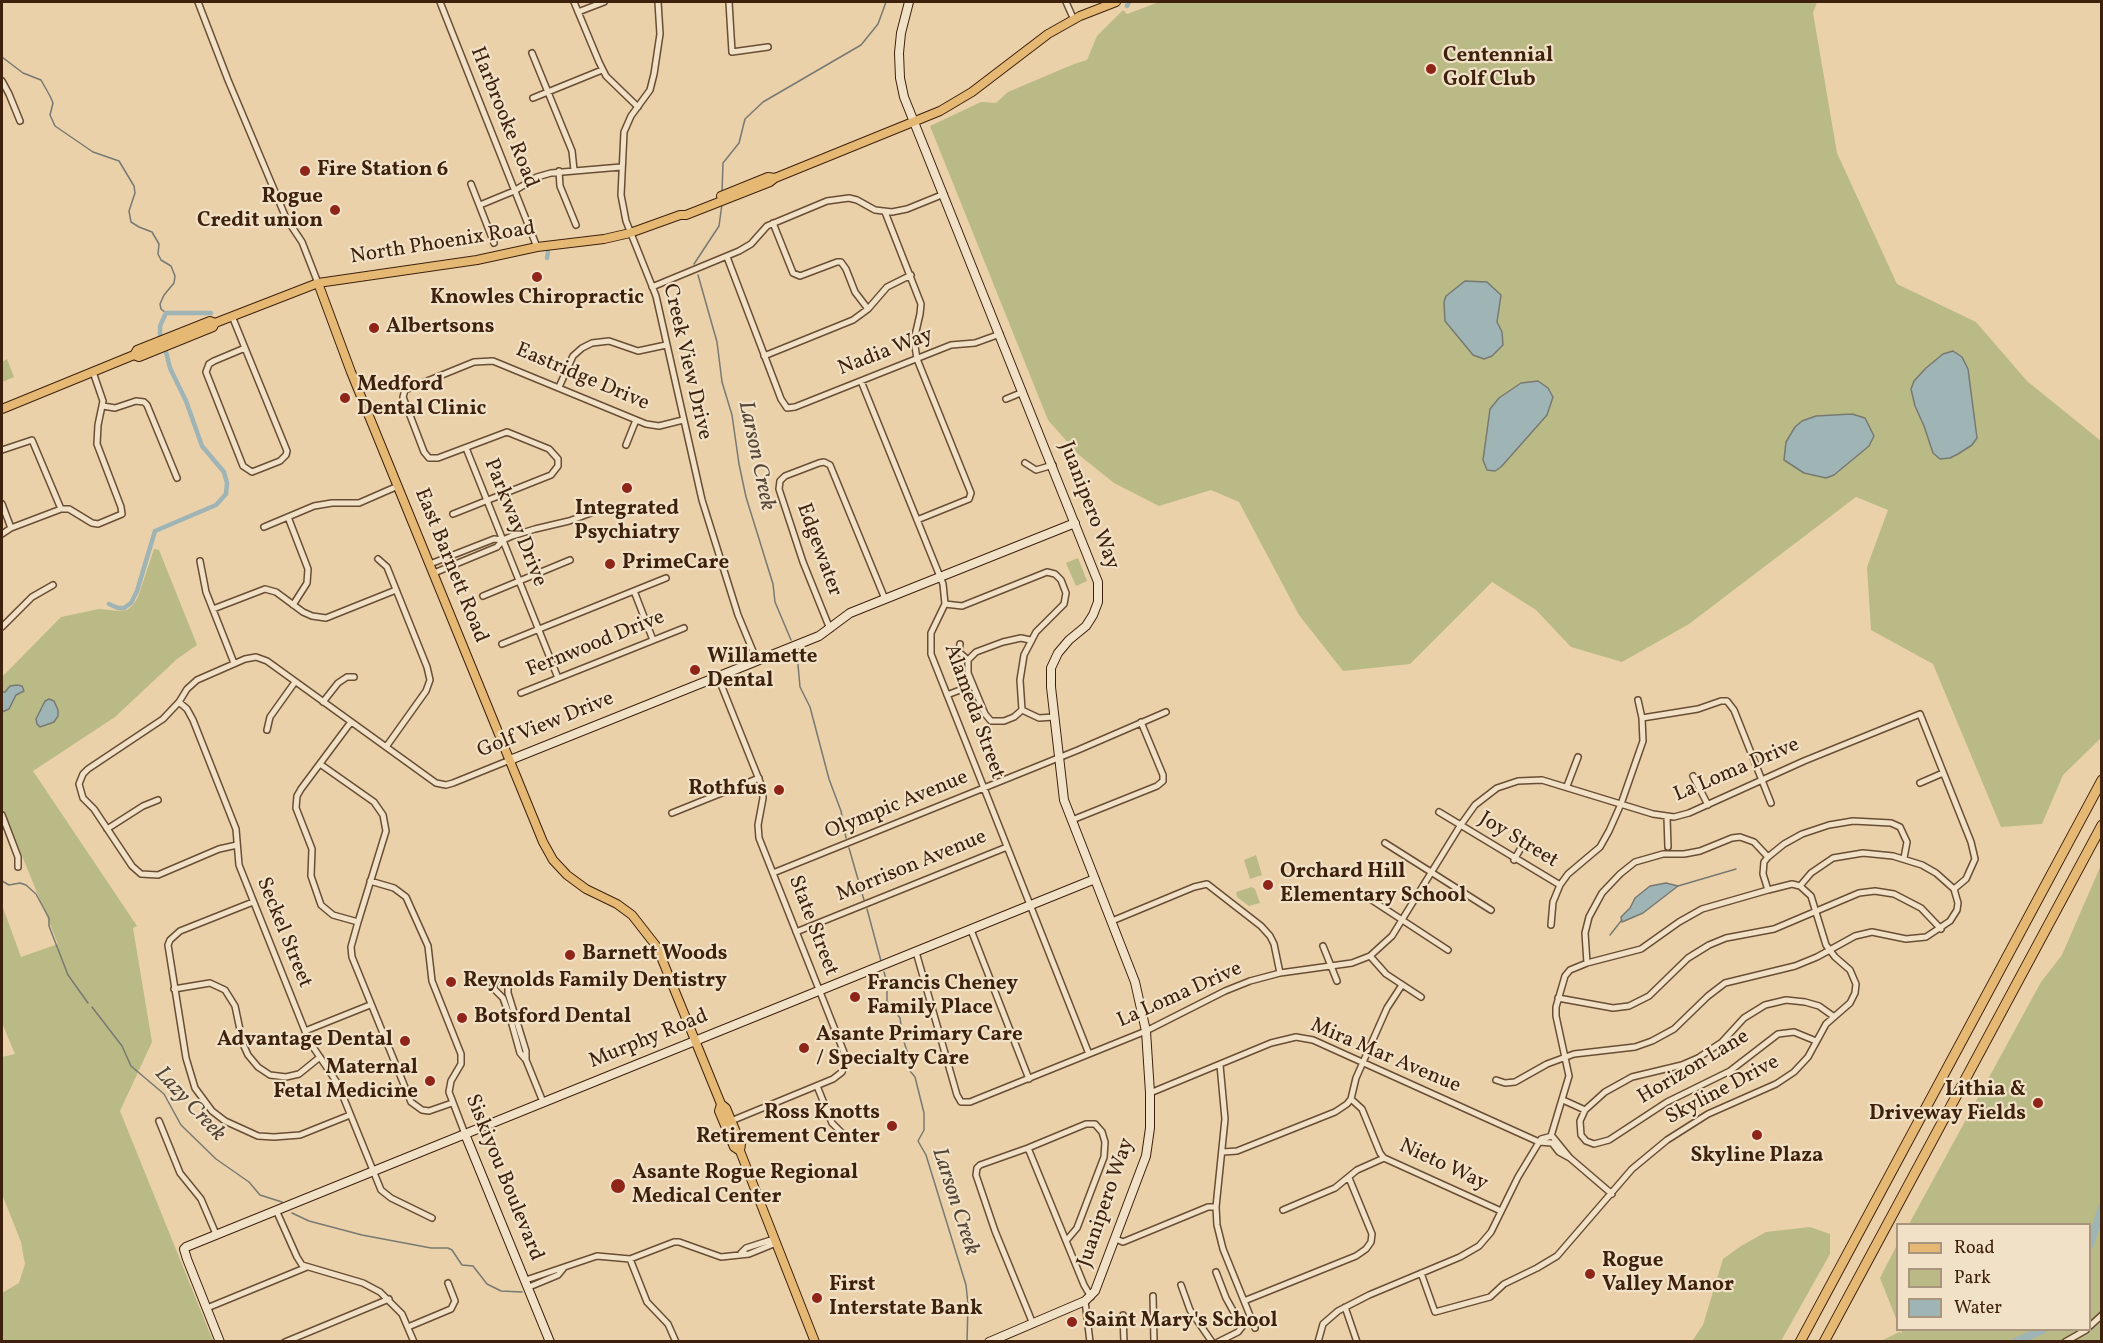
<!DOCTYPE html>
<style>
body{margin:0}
#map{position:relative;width:2103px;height:1343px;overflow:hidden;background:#ead1a9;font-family:Vollkorn,serif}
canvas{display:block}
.frame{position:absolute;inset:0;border:3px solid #3e210d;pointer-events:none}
.legend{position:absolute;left:1896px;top:1223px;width:195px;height:108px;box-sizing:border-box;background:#f1e1c7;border:2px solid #a9947d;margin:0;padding:8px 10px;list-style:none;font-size:18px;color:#3e210d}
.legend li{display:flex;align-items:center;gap:12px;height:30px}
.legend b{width:30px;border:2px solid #a9947d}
</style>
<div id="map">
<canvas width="2103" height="1343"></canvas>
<div class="frame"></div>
<ul class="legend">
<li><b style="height:8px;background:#e5b874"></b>Road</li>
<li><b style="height:16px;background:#baba86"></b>Park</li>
<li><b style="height:16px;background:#9fb4b5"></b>Water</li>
</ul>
</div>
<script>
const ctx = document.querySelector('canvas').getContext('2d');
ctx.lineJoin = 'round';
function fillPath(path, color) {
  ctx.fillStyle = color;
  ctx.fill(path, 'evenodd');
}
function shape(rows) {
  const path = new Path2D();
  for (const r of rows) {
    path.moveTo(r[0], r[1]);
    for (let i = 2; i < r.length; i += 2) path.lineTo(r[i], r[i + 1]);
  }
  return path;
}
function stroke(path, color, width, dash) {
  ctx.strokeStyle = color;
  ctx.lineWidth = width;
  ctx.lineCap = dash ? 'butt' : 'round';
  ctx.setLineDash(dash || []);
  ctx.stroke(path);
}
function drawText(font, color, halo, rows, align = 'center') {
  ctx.font = font + ' Vollkorn,serif';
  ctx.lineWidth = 4.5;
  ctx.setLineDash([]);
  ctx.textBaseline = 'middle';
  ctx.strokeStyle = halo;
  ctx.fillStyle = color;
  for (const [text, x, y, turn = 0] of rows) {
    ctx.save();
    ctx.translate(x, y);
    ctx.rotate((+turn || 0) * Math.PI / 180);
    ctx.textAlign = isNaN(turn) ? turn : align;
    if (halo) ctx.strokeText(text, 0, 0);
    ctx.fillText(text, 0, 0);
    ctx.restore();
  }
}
const green = shape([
 [1159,2,1817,2,1813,13,1837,153,1897,284,1976,322,2027,381,2101,441,2101,738,2063,775,2042,824,2001,827,1933,664,1871,630,1867,567,1888,510,1856,497,1689,624,1622,662,1571,647,1536,610,1492,582,1410,664,1343,671,1299,615,1239,502,1211,490,1159,506,1114,483,1079,455,1048,420,930,126,981,102,996,103,1008,92,1074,64,1087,60,1097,36,1123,10,1127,14],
 [7,359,14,377,2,382,2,362],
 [154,549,159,550,197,645,177,659,115,717,33,771,137,926,133,928,152,1042,120,1111,213,1341,2,1341,2,1293,19,1283,25,1264,21,1242,2,1194,2,1057,15,1054,2,1023,2,905,21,957,58,944,2,807,2,677,61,617,99,609,119,611,127,610,133,605,138,597],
 [1078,558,1087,581,1076,586,1066,563],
 [1256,855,1262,875,1250,879,1244,860],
 [2101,865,2101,1341,1879,1342,1899,1332,1902,1333,1901,1330,2090,1330,2090,1224,1909,1224,2041,982,2062,955],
 [1252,887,1255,889,1260,903,1249,906,1237,897,1236,892],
 [1810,1227,1830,1234,1830,1254,1781,1341,1692,1341,1703,1325,1723,1259,1741,1246,1766,1232],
 [1897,1245,1897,1321,1880,1278]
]);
const water = shape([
 [1465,281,1487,282,1501,295,1497,322,1502,332,1503,345,1492,356,1484,359,1473,355,1445,321,1444,302,1446,296,1465,281],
 [1953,351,1962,357,1968,369,1977,438,1972,445,1958,454,1950,458,1940,459,1933,453,1924,426,1915,406,1911,389,1914,381,1926,368,1943,354,1953,351],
 [1538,381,1548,388,1553,397,1547,415,1501,467,1495,471,1487,470,1483,460,1490,409,1499,398,1521,383,1538,381],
 [1852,414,1865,418,1874,436,1869,446,1834,475,1826,478,1804,473,1784,460,1786,442,1795,427,1802,421,1816,416,1852,414],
 [17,685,22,686,24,691,16,695,9,709,2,712,2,692,5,692,10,686,17,685],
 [49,699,54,701,58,710,58,716,54,722,40,727,37,724,36,719,45,701,49,699],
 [1666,883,1678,886,1643,913,1622,922,1621,917,1630,908,1635,898,1650,886,1666,883]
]);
const stream = shape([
 [2,57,23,73,41,80,50,96,53,103,50,115,55,126,93,152,119,161,134,186,135,193,129,211,131,222,139,227,152,232,159,244,158,254,161,260,171,266,175,276,174,283,164,295,160,304,161,309,166,313],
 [722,193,723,163,739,143,745,119,763,102,861,45,878,24,886,2],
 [694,264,719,226,722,204],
 [698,275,717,342,722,382,732,415,739,464,746,497,773,584,775,602,791,640],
 [797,654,800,687,810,707,829,779,841,811,846,838],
 [849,848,864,900],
 [2,881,9,885,20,883,26,885,36,894,49,918,49,926,68,975,88,1003],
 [1678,886,1736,869],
 [867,909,881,961],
 [1610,935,1621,921],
 [884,972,887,982,887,1001,900,1018,903,1039,909,1057,910,1071,915,1077,924,1113,924,1130,918,1141,926,1155,966,1285,968,1304,967,1342],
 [92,1007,122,1046,131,1066,164,1094,181,1125,216,1159,249,1182,260,1195,282,1202],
 [292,1213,309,1221,362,1235,431,1248,448,1248,452,1250,462,1265,473,1266,487,1284,501,1291,522,1292]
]);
const canal = shape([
 [1127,6,1129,2],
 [547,258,548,252],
 [160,335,160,326,166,313,211,313],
 [109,604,118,608,124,608,131,603,137,591,155,531,216,505,226,494,227,483,224,472,202,446,186,401,170,368,166,352]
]);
const river = shape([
 [2090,1245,2102,1207],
 [2016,1342,2042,1330]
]);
const street = shape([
 [198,2,228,80,286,218,302,242,318,283],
 [440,2,537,247],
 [574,2,599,62,606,76,638,107],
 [658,2,660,34,654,74,650,90,631,116,624,132,621,195,626,221,656,296,702,500,738,615,757,661],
 [729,2,732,52,768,47],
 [1066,2,1074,20],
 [578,12,604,2],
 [532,53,572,151,574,170],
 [2,81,9,94,20,121],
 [533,98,602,70],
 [559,171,560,186,576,225],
 [471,184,494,243],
 [480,205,514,191,537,177,551,173,621,167],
 [885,212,921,304,920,314,914,340,917,359,971,493,969,499,917,520],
 [773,223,793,273,800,276,837,262,841,262,846,269,855,292,868,309],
 [727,257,781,399,787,408,795,407,951,345,975,343,1000,334],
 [652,287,739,251,751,244,767,226,827,201,849,198,857,200,875,210,892,212,907,209,944,194],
 [232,316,245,348],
 [245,348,287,451,286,455,280,461,252,472,243,466,206,372,209,364,214,361,245,348],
 [764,356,853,320,868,309,887,287,911,275],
 [861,381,943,584,945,604,931,633,931,654,1089,1054],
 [559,387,573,356,582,348,592,343,609,341,638,351,666,345],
 [1006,399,1023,392],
 [103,406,115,408,136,401,144,402,147,405,177,478],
 [626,445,636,420],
 [466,448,558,678],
 [2,450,32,440,61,509],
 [1025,463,1036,470,1053,465],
 [2,504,11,528],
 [453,514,551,475,558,466,558,459,549,449,507,432,438,458,429,458,424,452,403,397,405,390,410,388,474,362,493,361,646,424,659,426,683,420],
 [288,517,308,569,307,583,293,605],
 [264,527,314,506,332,503,359,503,398,486],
 [2,534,11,528,61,509,69,509,92,523,98,524,122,514,121,507,97,444,98,425,103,401,93,372],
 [378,559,387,567,427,667,430,680,426,691,386,747],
 [200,561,206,592,234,663],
 [430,564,494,539,503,540],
 [434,573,497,547,503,540,512,536,535,529,569,521,591,513],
 [634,591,653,640],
 [483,596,570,560],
 [945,604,962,606,1047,572,1055,574,1061,580,1066,593,1064,604,1036,632,1024,655,1020,680,1022,710,1014,717,1004,721,991,721,985,714,968,673,968,660,976,652,1003,642,1021,638,1030,640],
 [213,609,265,589,276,592,303,612,312,616,326,618,396,590],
 [2,627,32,597,53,585],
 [830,629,803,562,779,489,780,481,785,476,819,463,824,462,830,465,885,599],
 [502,644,666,578],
 [960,644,959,652,968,660],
 [718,677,762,787,763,798,758,825,759,838,845,1055,845,1061,842,1072,833,1079,731,1121],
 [521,693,684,628],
 [947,695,973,685],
 [179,702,187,709,193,720,236,829,239,865,309,1041,338,1084,381,1190,391,1198,432,1218],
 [323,702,338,683,347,677,354,677],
 [1022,710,1039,718,1054,717],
 [1642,718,1698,709,1721,701,1727,701,1734,710,1771,803],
 [351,722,301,789,297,796,296,808,312,849,311,876,321,905,333,915,358,922],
 [267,730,270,717,295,682],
 [320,764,374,802,383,815,386,831,358,922,351,947,352,957,411,1102,422,1110,429,1111,452,1103],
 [1693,776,1708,805],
 [1920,783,1943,773],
 [1567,786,1578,757],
 [1439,812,1560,885],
 [672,813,759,778],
 [2,815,18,857,18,867],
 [1667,817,1668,847],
 [1072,820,1157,786,1163,781,1163,775,1141,722],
 [107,829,143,806,158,800],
 [1385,843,1491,910],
 [237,845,219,849,158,875,141,874,132,866,94,809,83,798,79,784,83,774,88,769,163,719,179,702,187,689,197,680,245,659,256,657,267,661,436,783,446,785,453,783,510,760],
 [1768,857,1754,842,1740,837,1732,838,1700,851,1684,854,1663,854,1635,862,1620,874,1602,893,1589,917,1585,933,1587,963,1641,949,1679,922,1702,909,1768,890],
 [1514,860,1525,841],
 [773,873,1078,750,1166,712],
 [370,881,394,888,406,897,428,946,432,981,461,1054,461,1064,451,1081,449,1092,465,1134],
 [1364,895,1448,950],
 [253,902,180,931,170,940,168,945,186,1058,195,1088,212,1111,225,1121,258,1136,274,1137,300,1135,350,1115],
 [1112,921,1194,887,1207,884,1261,926,1270,936,1274,944,1280,973],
 [1551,925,1553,902,1560,885,1568,874,1600,847,1609,831,1621,804,1643,741,1642,718,1638,700],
 [971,930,1029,1079],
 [796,932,1007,847],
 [1323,946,1337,981],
 [916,952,957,1095,961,1102,970,1102,1146,1031,1225,991,1250,981,1280,973,1352,963,1370,956,1392,936,1460,826,1475,805,1497,788,1518,781,1542,780,1653,814,1674,817,1689,813,1804,761,1920,714,1971,842,1975,859,1966,879,1954,889],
 [1370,956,1386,974,1421,997],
 [1402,985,1387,1008,1356,1078,1351,1099,1362,1109,1380,1153,1384,1158,1501,1211],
 [174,989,210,983,225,990,235,1006,243,1044,248,1055,258,1067,270,1075,286,1077,299,1074,320,1057],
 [1558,998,1613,1008,1629,1006,1649,996,1688,958,1709,945,1726,938,1774,929,1859,893,1875,891,1894,894,1921,908,1941,929],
 [305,1031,370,1005],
 [1816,1041,1794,1032,1778,1034,1730,1071,1667,1102,1609,1140,1594,1144,1586,1141,1581,1135,1580,1121,1585,1110,1605,1092,1632,1077,1682,1065,1698,1058,1722,1042,1744,1018,1765,1005,1786,1000,1805,1002,1819,1006,1833,1016],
 [526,1060,526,1051,508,993,508,983,503,978,498,979,493,986,495,990,503,998,510,1017,520,1053,526,1060,543,1102],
 [1220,1065,1225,1119,1216,1207,1217,1225,1223,1249,1255,1328],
 [1496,1080,1505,1083,1515,1082,1547,1064,1574,1054,1635,1047,1652,1041,1674,1029,1708,996,1725,983,1795,966,1817,957,1855,936,1872,932,1906,939,1926,937,1950,921,1957,910,1958,903,1954,889,1936,873,1922,865,1893,856,1863,853,1833,858,1811,873,1800,886],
 [817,1086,832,1123,842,1133],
 [1150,1093,1271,1043,1296,1037,1313,1040,1539,1142,1552,1143,1559,1152,1570,1158],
 [1563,1100,1585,1110],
 [159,1121,180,1173,201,1199,216,1234],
 [1551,1136,1569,1076,1556,1016,1556,1007,1565,976,1570,970,1587,963],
 [1028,1148,1084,1285,1091,1297],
 [1223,1152,1237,1151,1335,1112,1347,1104,1351,1099],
 [276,1210,297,1257,302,1265,363,1283,380,1292,402,1314,414,1342],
 [1283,1210,1335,1188,1357,1170,1384,1158],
 [1116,1239,1123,1242,1208,1207,1216,1207],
 [741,1253,746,1248,774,1239],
 [630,1259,647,1302,668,1324,676,1342],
 [1216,1272,1226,1298,1242,1327,1238,1332,1218,1342],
 [1421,1273,1435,1312,1490,1297,1504,1284,1537,1268,1557,1256,1632,1169,1667,1140,1708,1114,1776,1084,1794,1072,1808,1057,1826,1024,1850,1003,1855,993,1856,984,1850,970,1835,957,1826,945,1811,896,1800,886,1792,884,1768,890,1763,874,1764,862,1768,857,1784,844,1802,834,1829,825,1853,821,1891,823,1900,827,1907,842,1904,858],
 [526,1280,597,1256,630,1259,674,1242,679,1242,721,1257,749,1254,776,1243],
 [1181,1285,1190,1310,1212,1342],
 [529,1287,558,1275,563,1269],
 [1153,1296,1154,1342],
 [1085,1301,1090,1342],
 [1244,1301,1356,1256,1366,1249,1371,1242,1372,1234,1349,1178],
 [1345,1307,1357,1342],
 [207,1308,307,1267],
 [1123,1315,1124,1342],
 [1033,1324,995,1231,976,1175,977,1168,980,1165,1028,1148,1086,1124,1095,1124,1102,1132,1105,1142,1104,1157,1077,1228,1066,1241],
 [2090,1326,2102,1315],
 [408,1327,451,1309,455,1301,448,1283],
 [285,1342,389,1299],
 [1318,1342,1323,1324,1338,1311,1369,1295,1460,1257,1479,1246,1491,1232,1518,1177,1541,1139,1552,1136,1570,1158,1612,1194],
 [2065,1342,2086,1330]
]);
const secondary = shape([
 [909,2,901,33,899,53,900,78,904,97,1098,582,1098,602,1093,615,1086,626,1069,640,1058,653,1051,668,1051,687,1064,800,1135,982,1146,1031,1150,1093,1150,1128,1146,1156,1095,1291,1085,1301,989,1342],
 [510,760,819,636,850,613,1075,523],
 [465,1134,550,1342],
 [220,1342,187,1259,184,1249,186,1247,1095,879]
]);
const primary = shape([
 [721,196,768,177,775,178],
 [318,283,351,372,543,842,553,860,567,875,586,889,617,904,632,915,657,947,721,1104,726,1108,741,1144,740,1151,815,1342],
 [134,355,139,357,213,327,215,323],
 [2,409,134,355,137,350,210,321,215,323,318,283,477,260,537,247,604,239,630,233,680,215,686,215,770,182,775,178,940,111,972,92,1048,34,1080,16,1116,2],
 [721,1104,719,1111,734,1147,740,1151]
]);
const highway = shape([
 [1800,1342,2102,780],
 [1824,1342,2102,825]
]);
const markers = [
 [1431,69,6,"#8f2418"],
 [305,171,6,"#8f2418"],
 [335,210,6,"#8f2418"],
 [537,277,6,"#8f2418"],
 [374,328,6,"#8f2418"],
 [345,398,6,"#8f2418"],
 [627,488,6,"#8f2418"],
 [610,564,6,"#8f2418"],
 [695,670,6,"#8f2418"],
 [779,790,6,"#8f2418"],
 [1268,885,6,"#8f2418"],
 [570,955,6,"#8f2418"],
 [451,982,6,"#8f2418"],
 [855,997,6,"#8f2418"],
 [462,1018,6,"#8f2418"],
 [405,1041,6,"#8f2418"],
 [804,1048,6,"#8f2418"],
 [430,1081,6,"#8f2418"],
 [2038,1103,6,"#8f2418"],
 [892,1126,6,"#8f2418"],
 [1757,1135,6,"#8f2418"],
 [618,1186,8,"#8f2418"],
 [1590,1274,6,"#8f2418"],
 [817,1298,6,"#8f2418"],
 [1072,1322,6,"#8f2418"]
];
const poiNames = [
 ["Centennial",1443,57],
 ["Golf Club",1443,81],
 ["Fire Station 6",317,171],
 ["Rogue",323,198,"right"],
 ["Credit union",323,222,"right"],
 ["Knowles Chiropractic",537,299,"center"],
 ["Albertsons",386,328],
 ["Medford",357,386],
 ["Dental Clinic",357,410],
 ["Integrated",627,510,"center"],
 ["Psychiatry",627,534,"center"],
 ["PrimeCare",622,564],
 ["Willamette",707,658],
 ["Dental",707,682],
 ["Rothfus",767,790,"right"],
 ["Orchard Hill",1280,873],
 ["Elementary School",1280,897],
 ["Barnett Woods",582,955],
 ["Reynolds Family Dentistry",463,982],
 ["Francis Cheney",867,985],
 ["Family Place",867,1009],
 ["Botsford Dental",474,1018],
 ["Asante Primary Care",816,1036],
 ["/ Specialty Care",816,1060],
 ["Advantage Dental",393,1041,"right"],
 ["Maternal",418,1069,"right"],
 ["Fetal Medicine",418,1093,"right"],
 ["Lithia &",2026,1091,"right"],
 ["Driveway Fields",2026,1115,"right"],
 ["Ross Knotts",880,1114,"right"],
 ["Retirement Center",880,1138,"right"],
 ["Skyline Plaza",1757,1157,"center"],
 ["Asante Rogue Regional",632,1174],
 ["Medical Center",632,1198],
 ["Rogue",1602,1262],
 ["Valley Manor",1602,1286],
 ["First",829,1286],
 ["Interstate Bank",829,1310],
 ["Saint Mary's School",1084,1322]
];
const streetNames = [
 ["Harbrooke Road",503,118,68],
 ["North Phoenix Road",443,244,-9],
 ["Nadia Way",886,353,-21],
 ["Creek View Drive",686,362,77],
 ["Eastridge Drive",582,378,23],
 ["Juanipero Way",1088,506,69],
 ["Parkway Drive",514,523,68],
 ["Edgewater",818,550,70],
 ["East Barnett Road",450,566,68],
 ["Fernwood Drive",596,645,-22],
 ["Alameda Street",973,712,70],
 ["Golf View Drive",546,726,-22],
 ["La Loma Drive",1737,771,-23],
 ["Olympic Avenue",897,806,-22],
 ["Joy Street",1518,841,31],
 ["Morrison Avenue",912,867,-22],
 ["State Street",812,926,69],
 ["Seckel Street",283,933,68],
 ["La Loma Drive",1180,996,-24],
 ["Murphy Road",649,1040,-22],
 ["Mira Mar Avenue",1385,1057,23],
 ["Horizon Lane",1694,1068,-31],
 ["Skyline Drive",1723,1091,-28],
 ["Nieto Way",1443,1166,25],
 ["Siskiyou Boulevard",503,1178,68],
 ["Juanipero Way",1107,1203,-71]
];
const waterNames = [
 ["Larson Creek",755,456,78],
 ["Lazy Creek",189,1105,47],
 ["Larson Creek",954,1202,72]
];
fillPath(green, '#baba86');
fillPath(water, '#9fb4b5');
stroke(water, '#787972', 1.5);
stroke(stream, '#787972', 1.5);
stroke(canal, '#9fb4b5', 4.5);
stroke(river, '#9fb4b5', 8);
stroke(street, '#694d34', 8);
stroke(secondary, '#3e210d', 10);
stroke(primary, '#3e210d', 10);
stroke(highway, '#3e210d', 11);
stroke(street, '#f1e1c7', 5);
stroke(secondary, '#f1e1c7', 8);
stroke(primary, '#e5b874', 8);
stroke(highway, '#e5b874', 9);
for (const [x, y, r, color] of markers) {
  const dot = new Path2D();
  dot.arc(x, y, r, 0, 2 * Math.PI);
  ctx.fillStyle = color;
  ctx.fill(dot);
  stroke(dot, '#f1e1c7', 2);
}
drawText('bold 21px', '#3e210d', '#f1e1c7', poiNames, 'left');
drawText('21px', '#3e210d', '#f1e1c7', streetNames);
drawText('italic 22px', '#564637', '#f1e1c7', waterNames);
</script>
